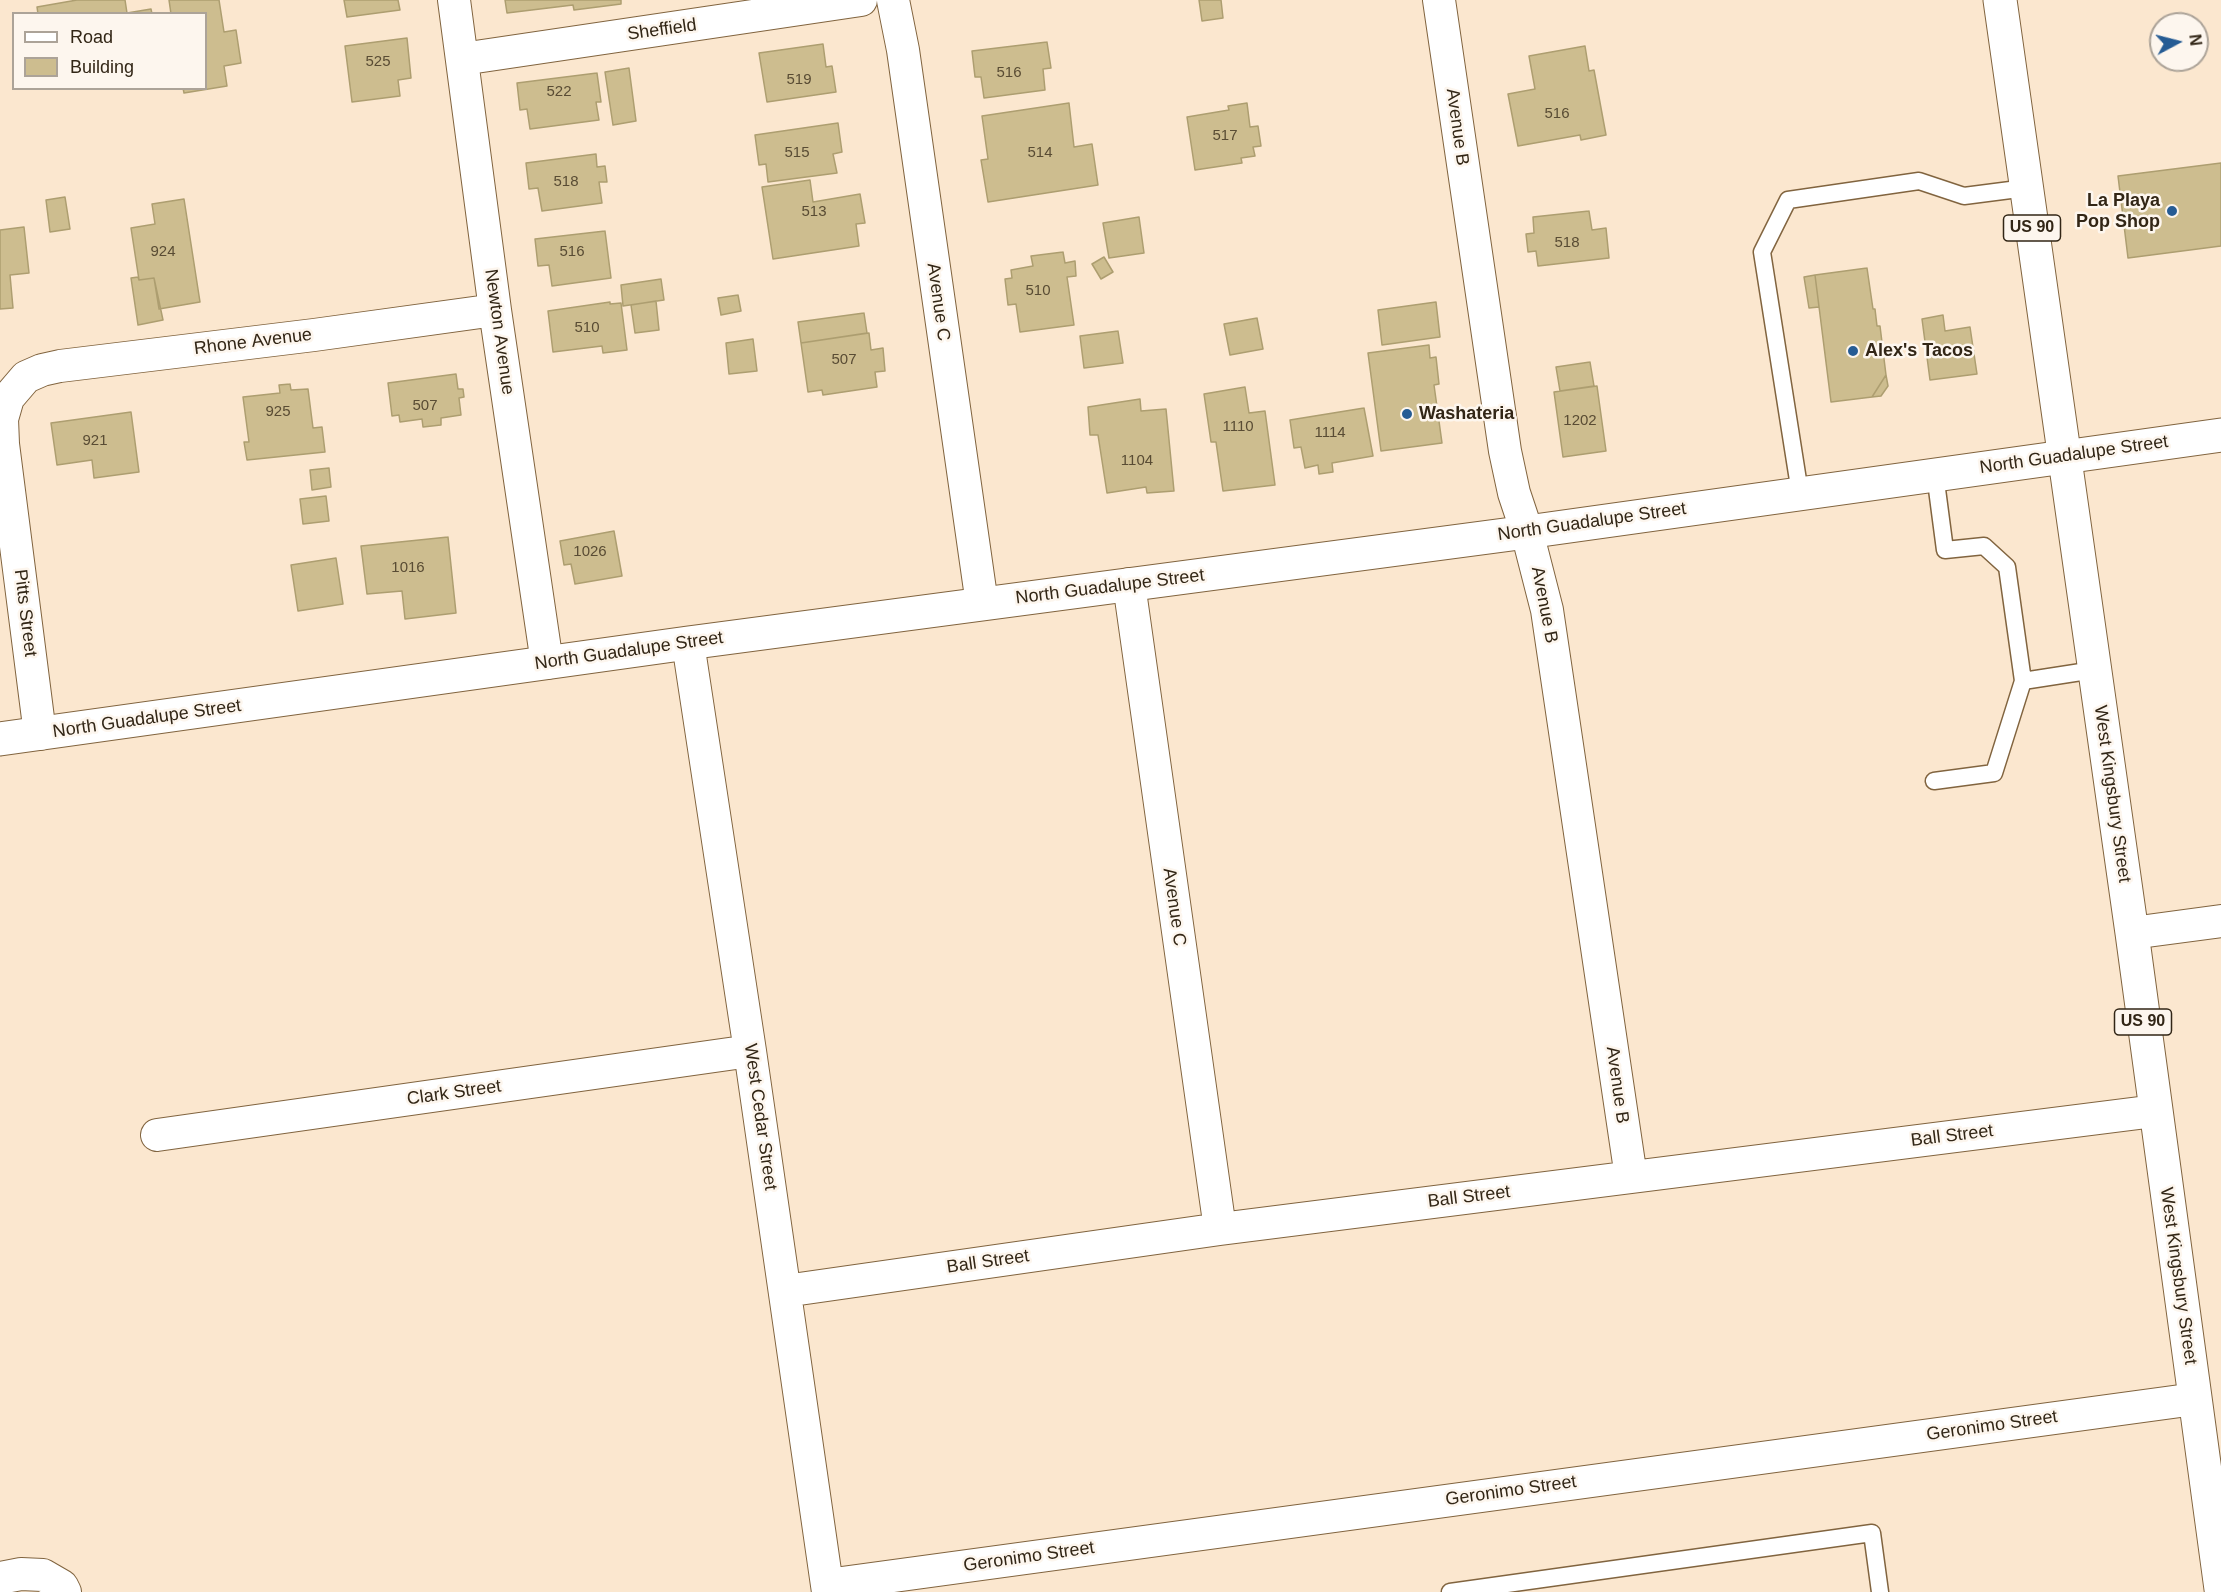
<!DOCTYPE html>
<style>
body{margin:0}
#map{position:relative;width:2221px;height:1592px;overflow:hidden;background:#fbe7cf;font-family:Helvetica,sans-serif}
canvas{display:block}
.legend{position:absolute;left:12px;top:12px;width:195px;height:78px;box-sizing:border-box;background:#fdf6ee;border:2px solid #aca398;margin:0;padding:8px 10px;list-style:none;font-size:18px;color:#322616}
.legend li{display:flex;align-items:center;gap:12px;height:30px}
.legend b{width:30px;border:2px solid #aca398}
.north{position:absolute;left:2149px;top:12px;width:60px;height:60px;box-sizing:border-box;background:#fdf6ee;border:2px solid #aca398;border-radius:50%;rotate:83deg;font-size:16px;font-weight:700;line-height:24px;text-align:center;color:#322616}
.north::after{content:'';display:block;margin:auto;width:21px;height:27px;background:#265c94;clip-path:polygon(50% 0,100% 100%,50% 72%,0 100%)}
</style>
<div id="map">
<canvas width="2221" height="1592"></canvas>
<ul class="legend">
<li><b style="height:8px;background:#fff"></b>Road</li>
<li><b style="height:16px;background:#cdbd8f"></b>Building</li>
</ul>
<div class="north">N</div>
</div>
<script>
const ctx = document.querySelector('canvas').getContext('2d');
ctx.lineJoin = 'round';
function fillPath(path, color) {
  ctx.fillStyle = color;
  ctx.fill(path, 'evenodd');
}
function shape(rows) {
  const path = new Path2D();
  for (const r of rows) {
    path.moveTo(r[0], r[1]);
    for (let i = 2; i < r.length; i += 2) path.lineTo(r[i], r[i + 1]);
  }
  return path;
}
function stroke(path, color, width, dash) {
  ctx.strokeStyle = color;
  ctx.lineWidth = width;
  ctx.lineCap = dash ? 'butt' : 'round';
  ctx.setLineDash(dash || []);
  ctx.stroke(path);
}
function drawText(font, color, halo, rows, align = 'center') {
  ctx.font = font + ' Helvetica,sans-serif';
  ctx.lineWidth = 5;
  ctx.setLineDash([]);
  ctx.textBaseline = 'middle';
  ctx.strokeStyle = halo;
  ctx.fillStyle = color;
  for (const [text, x, y, turn = 0] of rows) {
    ctx.save();
    ctx.translate(x, y);
    ctx.rotate((+turn || 0) * Math.PI / 180);
    ctx.textAlign = isNaN(turn) ? turn : align;
    if (halo) ctx.strokeText(text, 0, 0);
    ctx.fillText(text, 0, 0);
    ctx.restore();
  }
}
const building = shape([
 [77,0,125,0,127,13,151,9,152,14,38,14,37,7,77,0],
 [169,0,219,0,224,32,236,30,241,63,224,66,227,86,184,93,183,88,206,88,206,14,171,14,169,0],
 [344,0,398,0,400,10,347,17,344,0],
 [505,0,621,0,621,4,574,10,573,5,507,13,505,0],
 [1199,0,1221,0,1223,18,1202,21,1199,0],
 [407,38,411,78,398,80,400,96,352,102,345,46,407,38],
 [1047,42,1051,68,1043,69,1045,90,984,98,981,77,975,77,972,51,1047,42],
 [823,44,826,67,832,66,836,92,767,102,759,53,823,44],
 [1585,46,1589,71,1594,70,1606,135,1581,140,1580,135,1518,146,1508,94,1535,89,1529,56,1585,46],
 [629,68,636,121,613,125,605,72,629,68],
 [597,73,601,102,596,102,599,120,530,129,527,109,520,110,517,83,597,73],
 [1069,103,1074,147,1092,144,1098,185,988,202,981,160,988,159,982,116,1069,103],
 [1247,103,1250,127,1258,126,1261,146,1253,147,1255,156,1241,158,1242,163,1195,170,1187,117,1229,110,1228,106,1247,103],
 [838,123,842,152,833,154,837,173,768,182,766,164,759,165,755,135,838,123],
 [596,154,597,167,605,166,607,182,599,182,602,203,542,211,538,188,529,189,526,163,596,154],
 [2221,163,2221,246,2128,258,2118,176,2221,163],
 [810,180,813,202,860,194,865,223,856,224,859,246,773,259,762,187,810,180],
 [65,197,70,229,50,232,46,200,65,197],
 [184,199,200,302,159,309,154,278,139,280,131,228,155,224,152,204,184,199],
 [1589,211,1592,230,1606,228,1609,258,1538,266,1536,251,1528,252,1526,234,1534,233,1533,217,1589,211],
 [1139,217,1144,253,1109,258,1103,223,1139,217],
 [24,227,29,273,10,275,13,308,0,309,0,230,24,227],
 [605,231,611,278,552,286,549,265,538,266,535,239,605,231],
 [1063,252,1065,263,1075,261,1076,276,1067,277,1074,325,1020,332,1016,304,1008,305,1005,279,1012,278,1011,270,1033,266,1031,256,1063,252],
 [1104,257,1113,272,1101,279,1092,264,1104,257],
 [1867,268,1873,309,1875,309,1877,326,1880,326,1886,375,1872,397,1831,402,1815,275,1867,268],
 [1815,275,1819,307,1809,308,1804,277,1815,275],
 [138,277,139,280,154,278,163,320,138,325,131,278,138,277],
 [661,279,664,300,623,306,621,285,661,279],
 [738,295,741,311,721,315,718,298,738,295],
 [656,301,659,330,635,333,631,305,656,301],
 [610,302,610,304,621,303,627,350,603,353,602,346,553,352,548,311,610,302],
 [1436,302,1440,337,1382,345,1378,310,1436,302],
 [864,313,867,333,801,343,798,322,864,313],
 [1943,315,1945,331,1970,327,1977,374,1930,380,1922,319,1943,315],
 [1257,318,1263,349,1230,355,1224,324,1257,318],
 [1118,331,1123,363,1084,368,1080,336,1118,331],
 [869,333,871,350,883,348,885,371,875,372,877,387,823,395,822,390,808,392,801,343,869,333],
 [753,339,757,371,729,374,726,343,753,339],
 [1429,345,1430,358,1436,357,1439,384,1434,385,1442,443,1381,451,1368,353,1429,345],
 [1590,362,1594,386,1560,391,1556,367,1590,362],
 [456,374,458,389,463,389,464,397,459,398,461,415,441,418,441,425,423,427,422,419,400,422,399,415,392,416,388,383,456,374],
 [1886,375,1888,386,1881,396,1872,397,1886,375],
 [290,384,291,390,308,389,313,428,322,427,325,452,247,460,244,442,249,442,243,397,280,393,279,385,290,384],
 [1597,386,1606,451,1563,457,1554,392,1597,386],
 [1245,387,1249,413,1265,411,1275,485,1223,491,1216,442,1211,442,1204,394,1245,387],
 [1140,399,1141,411,1166,409,1174,491,1147,493,1146,487,1107,493,1098,435,1090,435,1088,407,1140,399],
 [1364,408,1373,456,1332,463,1333,472,1319,474,1318,465,1305,468,1301,447,1294,448,1290,420,1364,408],
 [131,412,139,472,94,478,92,460,57,465,51,423,131,412],
 [329,468,331,487,312,490,310,470,329,468],
 [326,496,329,521,303,524,300,499,326,496],
 [614,531,622,576,575,584,571,564,564,565,560,541,614,531],
 [448,537,456,613,405,619,402,591,367,594,361,546,448,537],
 [336,558,343,604,298,611,291,565,336,558]
]);
const lane = shape([
 [1935,474,1945,550,1984,546,2007,567,2023,681],
 [1800,493,1762,252,1788,200,1919,181,1964,196,2026,188],
 [1934,781,1994,773,2023,681,2094,670],
 [1450,1592,1872,1533,1880,1592]
]);
const street = shape([
 [454,0,495,310,547,663],
 [893,0,903,50,982,604],
 [1439,0,1505,451,1514,493,1527,532,1547,610,1631,1177],
 [462,59,861,0],
 [1129,584,1220,1229],
 [688,643,750,1051,828,1592],
 [40,734,3,444,2,419,8,398,26,377,42,370,60,366,314,335,495,310],
 [2132,933,2221,921],
 [157,1135,750,1051],
 [785,1291,1220,1229,2155,1111],
 [0,1578,21,1574,43,1575,62,1586,65,1592],
 [827,1585,2195,1399]
]);
const secondary = shape([
 [0,739,688,643,1527,532,2221,435]
]);
const primary = shape([
 [2000,0,2132,933,2221,1589]
]);
const markers = [
 [2172,211,6,"#265c94"],
 [1853,351,6,"#265c94"],
 [1407,414,6,"#265c94"]
];
const numberNames = [
 ["525",378,62],
 ["516",1009,73],
 ["519",799,80],
 ["522",559,92],
 ["516",1557,114],
 ["517",1225,136],
 ["515",797,153],
 ["514",1040,153],
 ["518",566,182],
 ["513",814,212],
 ["518",1567,243],
 ["924",163,252],
 ["516",572,252],
 ["510",1038,291],
 ["510",587,328],
 ["507",844,360],
 ["507",425,406],
 ["925",278,412],
 ["1202",1580,421],
 ["1110",1238,427],
 ["1114",1330,433],
 ["921",95,441],
 ["1104",1137,461],
 ["1026",590,552],
 ["1016",408,568]
];
const shields = [
 [2032,228,57],
 [2143,1022,57]
];
const shieldNames = [
 ["US 90",2032,228],
 ["US 90",2143,1022]
];
const streetNames = [
 ["Sheffield",662,30,-8],
 ["Avenue B",1457,127,82],
 ["Avenue C",938,302,82],
 ["Newton Avenue",499,332,82],
 ["Rhone Avenue",253,342,-7],
 ["North Guadalupe Street",2074,455,-8],
 ["North Guadalupe Street",1592,522,-8],
 ["North Guadalupe Street",1110,587,-7],
 ["Avenue B",1544,605,79],
 ["Pitts Street",25,613,83],
 ["North Guadalupe Street",629,651,-8],
 ["North Guadalupe Street",147,719,-8],
 ["West Kingsbury Street",2112,794,82],
 ["Avenue C",1174,907,82],
 ["Avenue B",1617,1085,82],
 ["Clark Street",454,1093,-8],
 ["West Cedar Street",760,1117,82],
 ["Ball Street",1952,1136,-7],
 ["Ball Street",1469,1197,-7],
 ["Ball Street",988,1262,-8],
 ["West Kingsbury Street",2178,1276,82],
 ["Geronimo Street",1992,1426,-8],
 ["Geronimo Street",1511,1491,-8],
 ["Geronimo Street",1029,1557,-8]
];
const poiNames = [
 ["La Playa",2160,201,"right"],
 ["Pop Shop",2160,222,"right"],
 ["Alex's Tacos",1865,351],
 ["Washateria",1419,414]
];
fillPath(building, '#cdbd8f');
stroke(building, '#ad9e70', 1.5);
stroke(lane, '#81643f', 19);
stroke(street, '#81643f', 34);
stroke(secondary, '#81643f', 35);
stroke(primary, '#81643f', 35);
stroke(lane, '#fff', 16);
stroke(street, '#fff', 32);
stroke(secondary, '#fff', 33);
stroke(primary, '#fff', 33);
for (const [x, y, r, color] of markers) {
  const dot = new Path2D();
  dot.arc(x, y, r, 0, 2 * Math.PI);
  ctx.fillStyle = color;
  ctx.fill(dot);
  stroke(dot, '#fdf6ee', 2);
}
drawText('15px', '#594c34', null, numberNames);
for (const [x, y, w] of shields) {
  const box = new Path2D();
  box.roundRect(x - w / 2, y - 13, w, 26, 4.5);
  ctx.fillStyle = '#fdf6ee';
  ctx.fill(box);
  stroke(box, '#322616', 1.5);
}
drawText('bold 16px', '#322616', null, shieldNames);
drawText('18px', '#322616', '#fdf6ee', streetNames);
drawText('bold 18px', '#322616', '#fdf6ee', poiNames, 'left');
</script>
